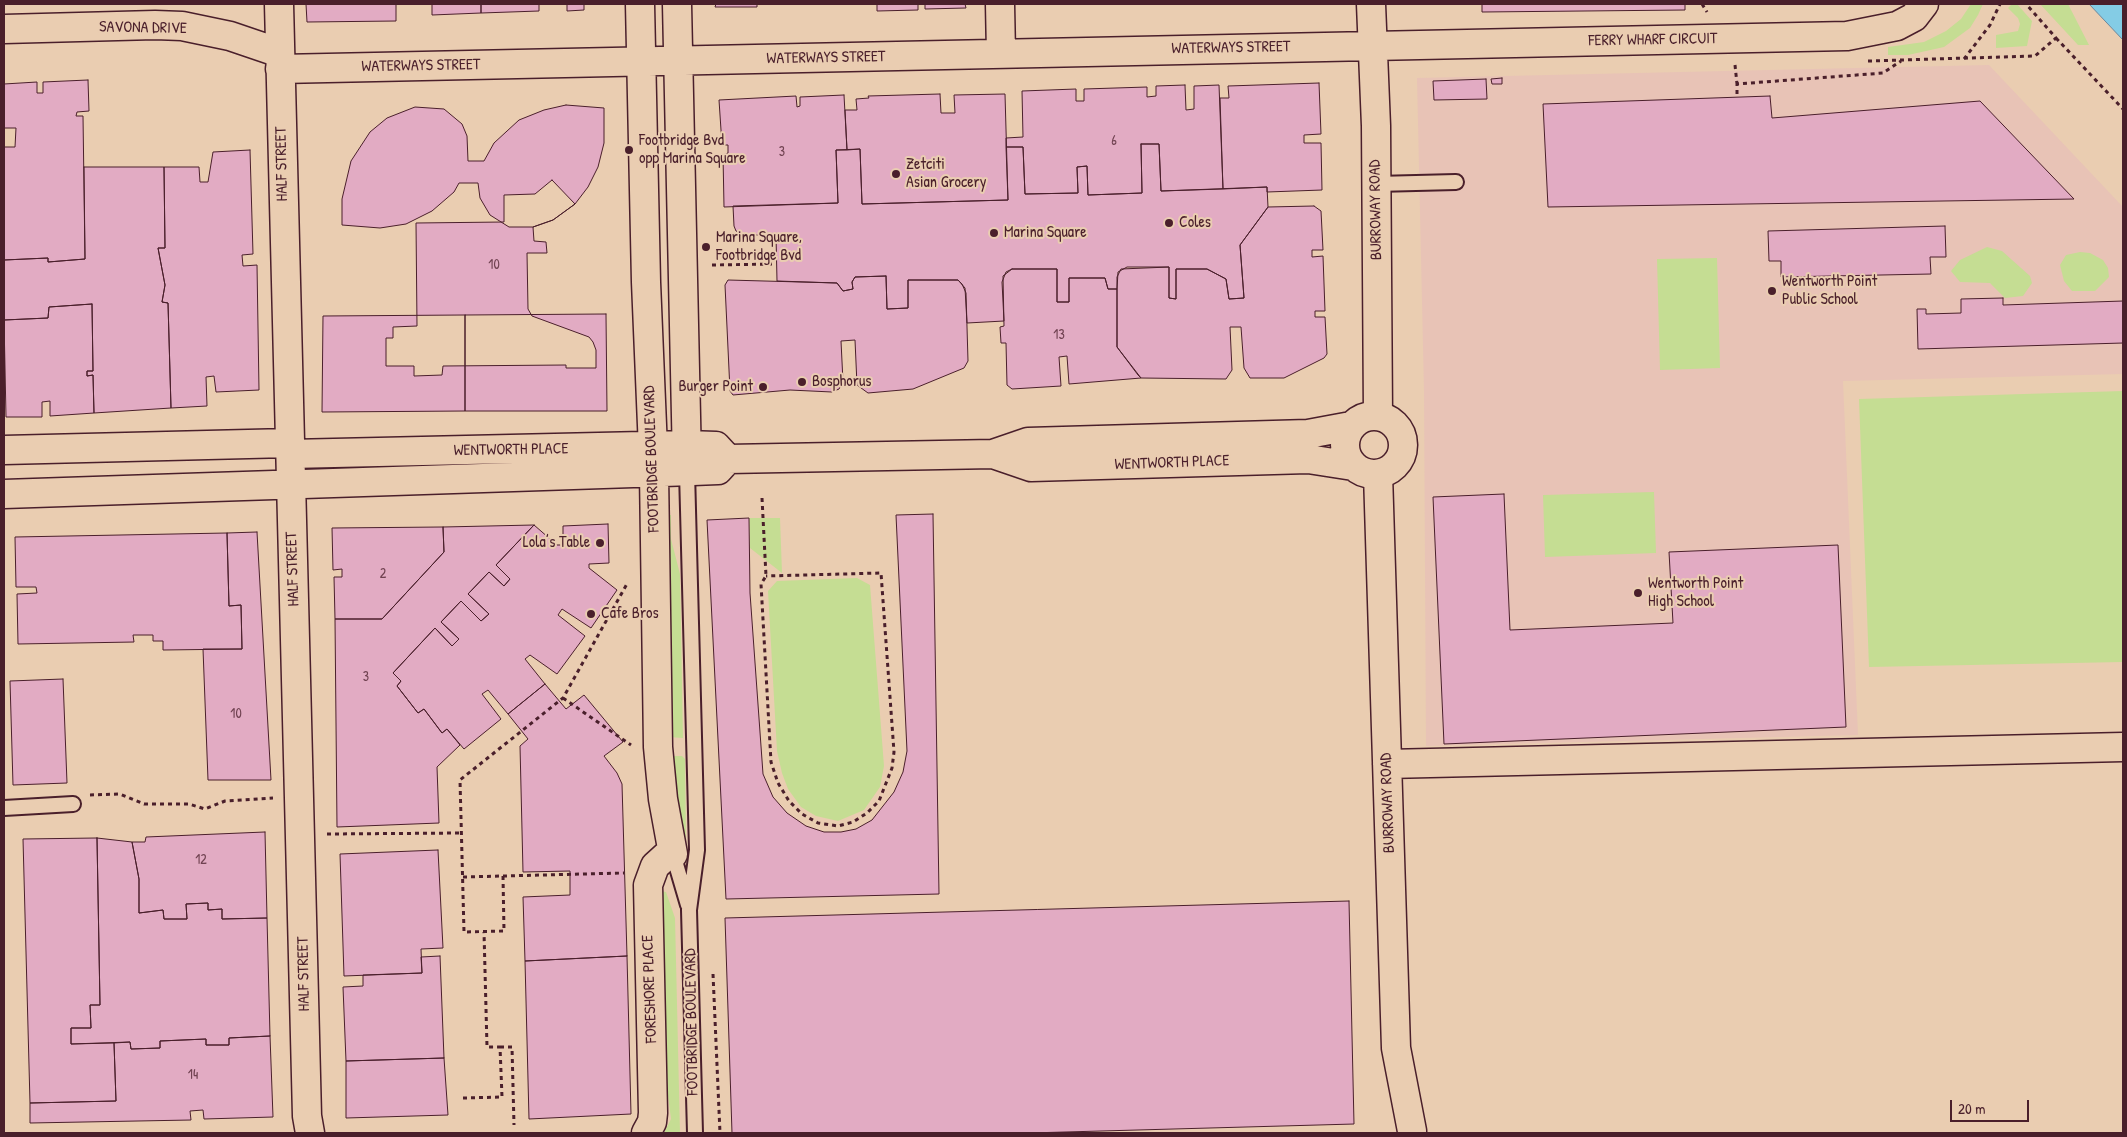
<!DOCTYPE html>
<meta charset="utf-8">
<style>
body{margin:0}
#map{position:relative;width:2127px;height:1137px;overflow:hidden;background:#eacdb1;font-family:"Patrick Hand",sans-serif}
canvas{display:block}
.frame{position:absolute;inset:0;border:5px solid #4a1f2b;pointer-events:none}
.scale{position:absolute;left:1950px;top:1100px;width:79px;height:22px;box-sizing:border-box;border:2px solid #4a1f2b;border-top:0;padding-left:6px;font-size:15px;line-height:18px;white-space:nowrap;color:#4a1f2b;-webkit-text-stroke:4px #eacdb1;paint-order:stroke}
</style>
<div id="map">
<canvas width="2127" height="1137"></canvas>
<div class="frame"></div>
<div class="scale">20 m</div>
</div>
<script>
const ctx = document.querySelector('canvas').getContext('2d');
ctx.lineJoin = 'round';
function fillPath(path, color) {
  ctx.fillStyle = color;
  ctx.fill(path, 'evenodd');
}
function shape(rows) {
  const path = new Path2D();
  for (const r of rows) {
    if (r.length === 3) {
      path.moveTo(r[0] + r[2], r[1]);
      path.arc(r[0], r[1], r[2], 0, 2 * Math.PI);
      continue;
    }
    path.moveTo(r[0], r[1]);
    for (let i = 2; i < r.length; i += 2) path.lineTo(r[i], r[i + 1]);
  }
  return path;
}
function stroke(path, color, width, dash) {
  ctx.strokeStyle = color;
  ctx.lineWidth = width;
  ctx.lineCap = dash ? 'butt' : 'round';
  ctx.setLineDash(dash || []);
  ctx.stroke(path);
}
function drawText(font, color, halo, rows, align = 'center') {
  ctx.font = font + ' "Patrick Hand",sans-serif';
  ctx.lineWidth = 4;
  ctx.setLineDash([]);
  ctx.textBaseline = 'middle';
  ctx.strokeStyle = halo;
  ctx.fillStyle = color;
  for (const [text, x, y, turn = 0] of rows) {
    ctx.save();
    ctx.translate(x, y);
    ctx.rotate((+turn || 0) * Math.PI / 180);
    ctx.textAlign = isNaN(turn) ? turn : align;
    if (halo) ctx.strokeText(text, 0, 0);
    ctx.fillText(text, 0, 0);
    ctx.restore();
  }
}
const built = shape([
 [1989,65,2123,207,2123,374,1843,381,1858,735,1426,746,1424,391,1417,78]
]);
const green = shape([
 [1971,4,1983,4,1978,15,1970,28,1944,47,1908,55,1888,55,1888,47,1924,42,1946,31,1961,19],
 [2012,4,2017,4,2032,21,2027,46,1996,48,1996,35,2018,31,2020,24,2018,18,2008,8],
 [2040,4,2068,4,2089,45,2078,45],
 [1987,247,2002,251,2030,276,2032,283,2023,296,2005,298,1990,283,1960,282,1951,271,1960,260],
 [2080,252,2090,253,2103,260,2108,268,2109,277,2095,291,2072,291,2064,281,2060,265,2066,255],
 [1717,258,1720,368,1660,370,1657,259],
 [2123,391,2123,662,1869,667,1859,399],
 [1654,492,1656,553,1545,557,1543,495],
 [667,515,671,515,671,539,680,574,683,738,669,737],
 [749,518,780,518,782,573,750,548],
 [857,578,870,585,884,766,880,787,864,810,838,821,816,816,801,807,788,789,782,773,777,751,768,591,777,581],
 [672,756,682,756,685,759,686,843,684,844,679,830],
 [661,891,666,892,675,918,680,1133,664,1133,671,1119,666,1080]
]);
const water = shape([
 [2089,4,2123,4,2123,40,2089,4]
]);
const building = shape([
 [306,4,396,4,396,21,307,22,306,4],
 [432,4,481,4,481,13,432,15,432,4],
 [481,4,539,4,539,11,481,13,481,4],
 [567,4,584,4,584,10,567,11,567,4],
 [716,4,757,4,757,7,715,7,716,4],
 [877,4,918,4,918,10,877,11,877,4],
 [925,4,965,4,966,8,925,9,925,4],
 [1482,4,1685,4,1685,10,1482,12,1482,4],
 [1502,78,1502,84,1492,84,1491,79,1502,78],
 [1486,79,1487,99,1434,100,1433,81,1486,79],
 [88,80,89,111,77,112,76,116,83,116,85,259,48,262,48,258,4,260,4,147,15,147,16,128,4,128,4,84,37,82,37,93,43,93,43,82,88,80],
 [1319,83,1321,134,1304,135,1304,143,1321,143,1322,190,1267,192,1267,187,1223,189,1220,98,1229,98,1228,86,1319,83],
 [1185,85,1186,110,1194,109,1194,86,1219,85,1223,189,1161,191,1159,144,1141,144,1142,193,1088,195,1087,166,1077,167,1078,193,1025,194,1023,147,1006,147,1006,138,1023,137,1022,91,1076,89,1076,101,1084,101,1084,89,1147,87,1147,97,1156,96,1156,86,1185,85],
 [940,94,941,113,955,113,954,95,1005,94,1008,200,862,204,860,149,847,150,845,110,857,110,856,99,869,98,868,96,940,94],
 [844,95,847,150,836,150,838,203,724,207,723,155,728,153,728,145,722,145,719,100,796,96,797,107,800,106,800,97,844,95],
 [1770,96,1772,118,1980,101,2074,199,1548,207,1543,104,1770,96],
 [566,105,604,108,604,143,598,167,588,187,575,204,553,220,533,227,509,227,490,215,480,198,478,183,459,183,454,192,432,211,406,224,380,228,342,225,342,199,351,161,370,132,387,118,415,107,444,109,462,124,467,136,468,161,484,161,494,143,519,120,544,110,566,105],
 [1141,144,1159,144,1161,191,1267,187,1268,207,1240,245,1244,298,1229,299,1226,279,1207,269,1176,269,1176,299,1169,298,1169,267,1127,267,1118,272,1117,289,1108,289,1105,278,1069,278,1069,302,1057,302,1057,269,1012,269,1006,272,1002,282,1004,321,967,323,965,288,958,280,908,280,908,308,887,309,886,276,855,277,852,282,853,289,843,291,837,283,777,281,776,235,743,235,736,231,734,226,733,206,838,203,836,150,860,149,862,204,1008,200,1006,147,1023,147,1025,194,1078,193,1077,167,1087,166,1088,195,1142,193,1141,144],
 [250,150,253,254,242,255,243,266,257,265,259,390,216,392,214,376,206,377,207,406,171,408,168,303,162,302,165,285,158,248,165,248,164,167,199,167,200,182,208,182,213,152,250,150],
 [84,167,164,167,165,248,158,248,165,285,162,302,168,303,171,408,94,413,93,375,87,376,87,371,93,371,92,304,49,307,48,318,4,320,4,260,48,258,48,262,85,259,84,167],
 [552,180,575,204,553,220,533,227,534,241,546,242,547,253,527,253,528,309,532,316,589,337,593,342,596,350,596,368,566,368,566,365,443,366,442,375,414,376,414,366,386,366,386,338,393,338,393,327,417,326,416,223,504,222,504,195,535,194,552,180],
 [1314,206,1321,211,1323,250,1312,250,1312,257,1323,256,1325,311,1315,311,1315,317,1325,317,1327,354,1324,358,1284,378,1250,378,1244,368,1241,327,1230,327,1232,370,1226,379,1141,378,1138,375,1117,347,1117,277,1121,269,1169,267,1169,298,1176,299,1176,269,1207,269,1226,279,1229,299,1244,298,1240,245,1268,207,1314,206],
 [1945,226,1946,257,1930,257,1931,274,1781,277,1781,261,1769,261,1768,231,1945,226],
 [1012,269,1057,269,1057,302,1069,302,1069,278,1105,278,1108,289,1117,289,1117,347,1141,378,1069,384,1067,356,1059,357,1061,386,1012,389,1007,385,1006,343,1001,343,1000,327,1004,326,1003,276,1012,269],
 [886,276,887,309,908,308,908,280,958,280,962,284,966,293,968,361,964,368,913,389,868,393,857,385,855,340,841,341,843,382,839,389,832,392,790,390,733,395,730,391,725,285,728,280,837,283,843,291,853,289,852,282,855,277,886,276],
 [2003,298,2003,305,2123,301,2123,343,1918,349,1917,309,1926,309,1926,314,1961,313,1961,299,2003,298],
 [92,304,93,371,87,371,87,376,93,375,94,413,50,416,50,401,42,402,42,417,6,417,4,320,48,318,49,307,92,304],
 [606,314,607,411,465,411,465,315,606,314],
 [465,315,465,411,322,412,323,316,465,315],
 [1504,494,1510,630,1673,623,1669,552,1838,545,1846,727,1444,744,1433,497,1504,494],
 [933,514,939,894,726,899,707,520,749,518,750,593,763,774,773,797,787,813,806,826,824,832,841,832,856,829,872,820,894,792,903,772,907,751,896,515,933,514],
 [608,524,609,563,589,564,589,568,617,590,591,628,562,609,558,615,585,636,557,674,530,655,525,659,545,684,508,714,488,690,482,694,501,719,464,749,447,729,442,733,424,709,418,713,397,686,401,681,393,673,435,628,452,646,459,639,441,622,461,601,481,621,489,614,468,594,489,572,504,586,510,579,496,565,534,525,557,545,563,545,563,526,608,524],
 [534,525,496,565,510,579,504,586,489,572,468,594,489,614,481,621,461,601,441,622,459,639,452,646,435,628,393,673,401,681,397,686,418,713,424,709,442,733,447,729,460,745,437,767,439,823,337,827,335,619,382,619,444,552,443,527,534,525],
 [443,527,444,552,382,619,335,619,334,577,342,577,342,569,333,570,332,528,443,527],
 [257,532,271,780,208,780,203,649,242,649,241,605,229,606,227,533,257,532],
 [227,533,229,606,241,605,242,649,163,650,163,641,153,641,153,635,133,635,134,642,18,644,17,594,37,593,36,587,16,587,15,537,227,533],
 [63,679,67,783,13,785,10,681,63,679],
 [545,684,566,709,584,695,623,742,604,756,617,773,622,784,627,956,525,961,523,897,570,895,570,871,523,872,520,746,528,739,508,714,545,684],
 [265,832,267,918,222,919,222,909,208,910,208,903,186,904,187,919,164,919,163,910,139,913,139,879,132,842,145,842,146,837,265,832],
 [97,838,100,1005,90,1005,91,1028,71,1028,71,1044,114,1043,116,1101,30,1103,23,839,97,838],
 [97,838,132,842,139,879,139,913,163,910,164,919,187,919,186,904,208,903,208,910,222,909,222,919,267,918,270,1036,229,1038,229,1045,206,1045,206,1039,160,1041,160,1048,131,1049,130,1042,71,1044,71,1028,91,1028,90,1005,100,1005,97,838],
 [438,850,443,948,421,949,422,973,344,976,340,854,438,850],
 [1349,901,1354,1124,1029,1133,732,1133,725,918,1349,901],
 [440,956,444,1058,346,1061,343,987,363,986,363,975,422,973,421,957,440,956],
 [627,956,631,1114,529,1119,525,961,627,956],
 [270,1036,273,1117,204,1119,203,1110,190,1111,191,1120,30,1123,30,1103,116,1101,114,1043,130,1042,131,1049,160,1048,160,1041,206,1039,206,1045,229,1045,229,1038,270,1036],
 [444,1058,448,1115,346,1118,346,1061,444,1058]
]);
const path = shape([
 [1702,4,1707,12],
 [2056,38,2123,109],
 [1964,59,1990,25,2000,4],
 [1868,61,2035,56,2056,38,2026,4],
 [1735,65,1737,84],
 [1737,94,1737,84,1883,73,1901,61],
 [712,265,776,264],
 [762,498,766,576,761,584,771,762,778,783,789,801,802,814,818,823,838,826,853,822,867,813,879,801,892,768,894,752,881,573,766,576],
 [563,698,631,745],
 [90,795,120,794,144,804,189,804,205,809,225,801,273,798],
 [327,834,462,833],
 [503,876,504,931,464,932,460,780,563,698,628,582],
 [463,877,624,873],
 [713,974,720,1133],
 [500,1047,512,1047,514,1125],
 [463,1098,502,1097,500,1047,487,1047,484,932]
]);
const lane = shape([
 [1376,184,1456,182],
 [687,472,697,850,689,910,695,1133],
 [4,808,73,804],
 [673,854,688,905]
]);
const street = shape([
 [279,4,307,1116,310,1133],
 [640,4,646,282,654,473,658,747,663,799,673,854,666,856,655,866,648,885,653,1113,652,1122,646,1133],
 [677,4,687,462],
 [1000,4,1001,54],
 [1371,4,1376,126,1378,416],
 [4,29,155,25,182,26,230,36,280,53],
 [280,69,1847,36,1897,26,1914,17,1924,4],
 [1374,445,29],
 [4,450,289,443],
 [993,454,1031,467,1308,459,1353,466],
 [728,459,993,454,1028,442,1308,434,1351,426],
 [1378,474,1396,1048,1412,1131],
 [4,494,693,471,718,470,728,459,716,446,687,445,290,454],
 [1387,764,2123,747]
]);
const markers = [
 [629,150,5,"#4a1f2b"],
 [896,174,5,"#4a1f2b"],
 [1169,223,5,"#4a1f2b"],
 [994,233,5,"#4a1f2b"],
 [706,247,5,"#4a1f2b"],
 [1772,291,5,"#4a1f2b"],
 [802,382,5,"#4a1f2b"],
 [763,387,5,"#4a1f2b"],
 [600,543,5,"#4a1f2b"],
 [1638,593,5,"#4a1f2b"],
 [591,614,5,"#4a1f2b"]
];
const numberNames = [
 ["6",1114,141],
 ["3",782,152],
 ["10",494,265],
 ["13",1059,335],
 ["2",383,574],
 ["3",366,677],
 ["10",236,714],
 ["12",201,860],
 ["14",193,1075]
];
const streetNames = [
 ["SAVONA DRIVE",143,28,1],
 ["FERRY WHARF CIRCUIT",1653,40,-1],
 ["WATERWAYS STREET",1231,48,-1],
 ["WATERWAYS STREET",826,58,-1],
 ["WATERWAYS STREET",421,66,-1],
 ["HALF STREET",282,164,-91],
 ["BURROWAY ROAD",1376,210,-91],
 ["WENTWORTH PLACE",511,450,-1],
 ["FOOTBRIDGE BOULEVARD",652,459,-92],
 ["WENTWORTH PLACE",1172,463,-2],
 ["HALF STREET",293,569,-92],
 ["BURROWAY ROAD",1388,803,-92],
 ["HALF STREET",304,974,-91],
 ["FORESHORE PLACE",650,989,-92],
 ["FOOTBRIDGE BOULEVARD",692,1022,-91]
];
const poiNames = [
 ["Footbridge Bvd",639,141],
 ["opp Marina Square",639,159],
 ["Zetciti",906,165],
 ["Asian Grocery",906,183],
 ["Coles",1179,223],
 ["Marina Square",1004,233],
 ["Marina Square,",716,238],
 ["Footbridge Bvd",716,256],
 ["Wentworth Point",1782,282],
 ["Public School",1782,300],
 ["Bosphorus",812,382],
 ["Burger Point",753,387,"right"],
 ["Lola’s Table",590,543,"right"],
 ["Wentworth Point",1648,584],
 ["High School",1648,602],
 ["Cafe Bros",601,614]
];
fillPath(built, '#e8c3b6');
fillPath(green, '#c5dd93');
fillPath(water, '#84cce5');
stroke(water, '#6d879b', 1);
fillPath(building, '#e2abc3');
stroke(building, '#4a1f2b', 1);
stroke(lane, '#4a1f2b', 18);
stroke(street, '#4a1f2b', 31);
stroke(path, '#4a1f2b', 3, [4, 4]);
stroke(lane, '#eacdb1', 14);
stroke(street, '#eacdb1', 28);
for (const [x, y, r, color] of markers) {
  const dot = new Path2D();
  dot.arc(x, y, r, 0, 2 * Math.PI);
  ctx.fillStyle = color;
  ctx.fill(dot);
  stroke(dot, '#eacdb1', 2);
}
drawText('14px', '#704251', null, numberNames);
drawText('16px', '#4a1f2b', '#eacdb1', streetNames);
drawText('16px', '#4a1f2b', '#eacdb1', poiNames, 'left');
</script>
